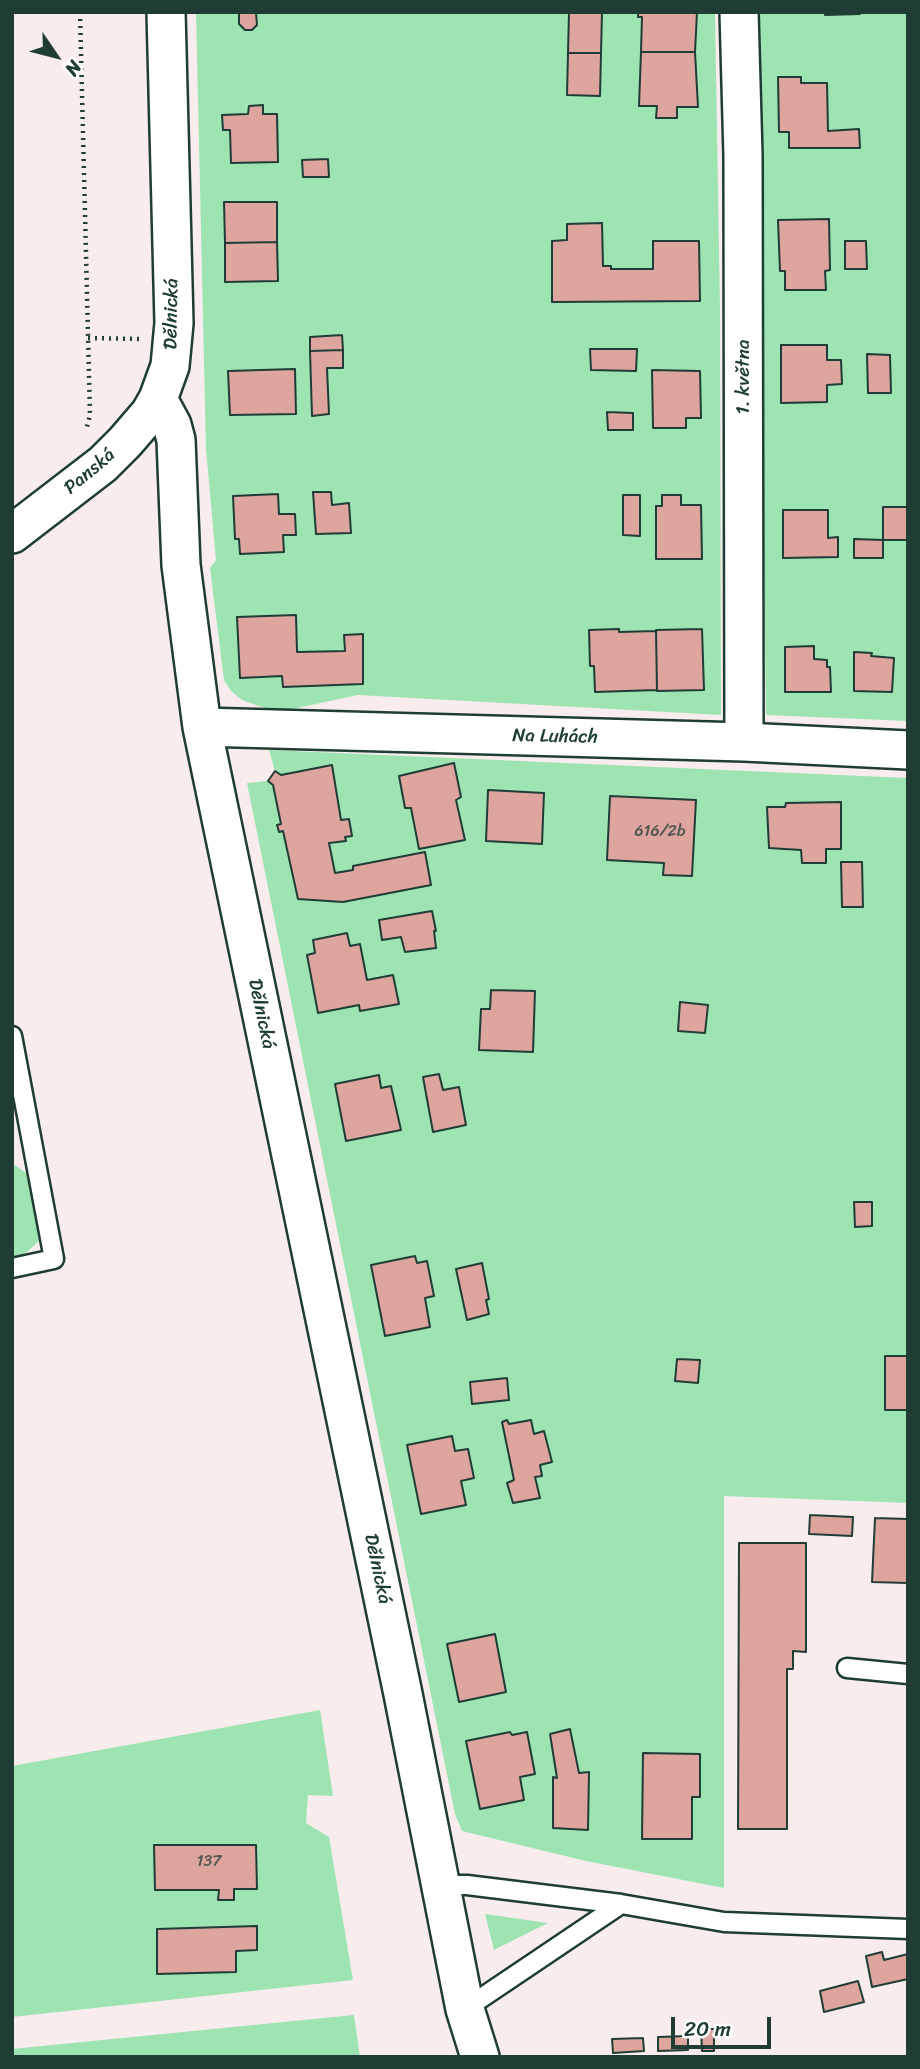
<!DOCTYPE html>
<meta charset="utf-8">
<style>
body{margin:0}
#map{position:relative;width:920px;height:2069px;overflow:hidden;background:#f8edec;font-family:Sriracha,sans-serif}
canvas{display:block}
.frame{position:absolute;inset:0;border:14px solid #1f3d34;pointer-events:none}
.north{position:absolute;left:21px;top:21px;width:70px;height:70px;-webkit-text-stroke:5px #fff;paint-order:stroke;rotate:125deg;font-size:19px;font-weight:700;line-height:28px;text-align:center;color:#1f3d34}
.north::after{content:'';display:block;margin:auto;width:24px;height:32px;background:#1f3d34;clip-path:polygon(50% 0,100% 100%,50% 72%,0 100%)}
.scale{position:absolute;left:671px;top:2017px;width:100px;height:32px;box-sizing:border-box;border:4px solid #1f3d34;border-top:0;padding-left:9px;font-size:21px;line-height:24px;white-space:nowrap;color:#1f3d34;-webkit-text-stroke:5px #fff;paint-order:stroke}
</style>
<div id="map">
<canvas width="920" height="2069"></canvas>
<div class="frame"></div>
<div class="north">N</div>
<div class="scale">20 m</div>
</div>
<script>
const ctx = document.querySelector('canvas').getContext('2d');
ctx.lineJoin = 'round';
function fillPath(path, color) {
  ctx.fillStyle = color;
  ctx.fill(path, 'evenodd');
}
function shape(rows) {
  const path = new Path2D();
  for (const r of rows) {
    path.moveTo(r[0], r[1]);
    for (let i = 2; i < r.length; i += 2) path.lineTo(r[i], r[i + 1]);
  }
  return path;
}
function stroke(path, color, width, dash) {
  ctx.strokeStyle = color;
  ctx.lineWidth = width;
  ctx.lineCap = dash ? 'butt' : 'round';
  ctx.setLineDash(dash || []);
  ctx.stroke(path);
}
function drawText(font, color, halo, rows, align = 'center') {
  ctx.font = font + ' Sriracha,sans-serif';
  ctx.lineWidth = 5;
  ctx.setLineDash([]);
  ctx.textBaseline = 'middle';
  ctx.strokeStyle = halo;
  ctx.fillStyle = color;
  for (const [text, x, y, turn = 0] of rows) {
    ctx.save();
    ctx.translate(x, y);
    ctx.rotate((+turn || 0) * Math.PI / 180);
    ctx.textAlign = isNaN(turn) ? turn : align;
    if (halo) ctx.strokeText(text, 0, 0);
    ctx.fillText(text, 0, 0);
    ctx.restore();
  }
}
const green = shape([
 [196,12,715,12,720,311,721,715,358,695,283,711,270,710,242,700,231,691,224,680,210,568,216,560,206,449],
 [758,12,908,12,908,721,766,715],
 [269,750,908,778,908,1503,724,1496,724,1888,586,1861,462,1831,455,1814,247,783,268,781,275,771],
 [12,1163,29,1175,39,1190,43,1209,40,1240,17,1261,12,1263],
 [320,1710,333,1796,308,1795,306,1823,329,1837,353,1980,12,2017,12,1766],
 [485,1914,548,1923,494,1950],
 [354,2015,360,2057,12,2057,12,2049]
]);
const building = shape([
 [220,12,267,12,256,13,257,25,252,30,245,30,239,24,239,13,220,12],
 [569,12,602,12,601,53,568,53,569,12],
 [638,12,697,12,695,52,641,52,642,17,638,17,638,12],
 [825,12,860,12,860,14,825,15,825,12],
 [641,52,695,52,698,107,677,107,677,118,656,118,657,106,639,106,641,52],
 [568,53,601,53,600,96,567,95,568,53],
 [778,77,801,77,801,83,827,83,828,131,859,129,860,148,789,148,789,132,779,132,778,77],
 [263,105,263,114,277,114,278,162,231,163,230,130,223,130,222,115,248,114,249,106,263,105],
 [328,159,329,177,303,177,302,160,328,159],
 [224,202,277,202,277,242,225,243,224,202],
 [829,219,830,270,825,271,826,290,785,290,785,271,780,271,778,220,829,219],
 [602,223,603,266,611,266,611,269,653,269,653,241,699,241,700,301,552,302,552,241,567,240,567,224,602,223],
 [845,241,866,241,867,269,845,269,845,241],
 [277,242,278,281,225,282,225,243,277,242],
 [342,335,343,350,310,351,310,337,342,335],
 [781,345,827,345,827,360,841,360,842,384,827,385,827,402,781,403,781,345],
 [590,349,637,349,636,371,591,370,590,349],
 [343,350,343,368,327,368,329,414,312,416,310,351,343,350],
 [867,354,890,355,891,393,868,393,867,354],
 [295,369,296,414,230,415,228,371,295,369],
 [652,370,700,371,701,418,686,418,686,428,653,428,652,370],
 [607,412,633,413,633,430,608,430,607,412],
 [313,492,331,492,332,505,349,503,351,533,316,534,313,492],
 [278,494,279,514,295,514,296,535,283,535,284,552,240,554,239,539,235,539,233,496,278,494],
 [623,495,640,495,640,536,623,535,623,495],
 [662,495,681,495,681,505,701,505,702,559,656,559,656,506,662,506,662,495],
 [883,507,908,507,908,540,883,540,883,507],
 [783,510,828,510,828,538,838,537,838,557,783,558,783,510],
 [854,539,883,540,883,558,854,558,854,539],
 [296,615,297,652,345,651,344,635,363,634,363,684,283,687,282,676,240,678,237,617,296,615],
 [619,629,619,632,656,631,657,690,595,692,594,666,590,666,589,630,619,629],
 [702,629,704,690,657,691,656,630,702,629],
 [814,646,814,659,827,660,827,667,830,667,831,692,785,692,785,647,814,646],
 [854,652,872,653,871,656,894,658,892,692,854,691,854,652],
 [454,763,461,797,456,800,465,840,419,849,411,808,405,808,399,776,454,763],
 [332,765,341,820,349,819,352,836,345,837,346,841,329,843,335,873,353,870,353,866,425,852,431,885,343,902,298,899,283,831,279,832,277,825,281,824,273,785,268,781,275,771,281,775,332,765],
 [488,790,544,793,542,844,486,841,488,790],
 [610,796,696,800,692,876,663,875,664,863,607,860,610,796],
 [841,802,841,849,826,849,826,863,802,863,801,850,769,848,767,807,785,807,786,803,841,802],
 [841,862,862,862,863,907,842,907,841,862],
 [432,911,436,931,434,931,436,948,405,952,401,937,382,940,379,920,432,911],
 [347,933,350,946,360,944,367,980,393,975,399,1004,360,1011,359,1005,318,1013,307,955,315,953,313,940,347,933],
 [491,990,535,991,533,1052,479,1050,481,1009,490,1009,491,990],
 [680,1002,708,1005,705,1033,678,1031,680,1002],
 [439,1074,443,1090,459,1087,466,1125,433,1132,423,1077,439,1074],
 [379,1075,381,1088,391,1086,401,1130,346,1141,335,1084,379,1075],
 [854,1202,872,1202,872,1226,855,1227,854,1202],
 [415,1256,417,1263,427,1261,434,1296,425,1298,430,1327,385,1336,371,1265,415,1256],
 [482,1263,489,1299,486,1300,489,1314,467,1320,456,1269,482,1263],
 [885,1356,908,1356,908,1410,885,1410,885,1356],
 [677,1359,700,1360,698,1383,675,1381,677,1359],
 [507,1378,509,1400,472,1404,470,1382,507,1378],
 [507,1420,509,1424,531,1420,534,1434,544,1431,552,1462,540,1465,542,1476,535,1477,540,1498,513,1503,507,1483,514,1480,502,1422,507,1420],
 [452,1436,455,1451,468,1449,474,1478,461,1481,466,1505,421,1514,407,1445,452,1436],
 [810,1515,853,1517,852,1536,809,1534,810,1515],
 [875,1518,908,1519,908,1583,872,1582,875,1518],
 [739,1543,806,1543,806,1652,793,1651,793,1669,787,1669,787,1829,738,1829,739,1543],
 [495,1634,506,1692,459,1702,447,1644,495,1634],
 [570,1729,579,1773,589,1772,588,1830,553,1828,553,1777,557,1778,550,1734,570,1729],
 [510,1732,512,1735,527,1732,535,1774,520,1777,524,1800,480,1809,466,1741,510,1732],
 [643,1753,700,1754,700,1797,692,1797,692,1839,642,1839,643,1753],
 [154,1845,256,1845,257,1889,234,1889,234,1900,218,1900,219,1890,155,1890,154,1845],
 [257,1926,257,1950,236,1951,236,1972,157,1974,157,1929,257,1926],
 [882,1952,884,1960,908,1954,908,1979,872,1987,866,1956,882,1952],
 [858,1981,864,2002,824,2012,820,1991,858,1981],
 [701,2029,714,2029,714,2051,702,2051,701,2029],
 [688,2036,688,2050,658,2051,658,2037,688,2036],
 [643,2038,644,2051,613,2053,612,2039,643,2038]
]);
const path = shape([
 [80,12,90,415,87,427],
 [88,338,140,339]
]);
const lane = shape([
 [12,1036,54,1259,12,1268],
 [847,1668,908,1674],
 [441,1885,467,1885,621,1904,724,1922,908,1929],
 [465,2009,621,1904]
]);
const street = shape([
 [739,12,743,156,744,742],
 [158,399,172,425,176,440,181,565,202,727,403,1694,465,2009,480,2057],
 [12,534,103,464,125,442,150,413,158,399,170,366,174,323,166,12],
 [202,727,744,742,908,750]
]);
const numberNames = [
 ["616/2b",660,832],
 ["137",209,1862]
];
const streetNames = [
 ["Dělnická",172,314,-89],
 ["1. května",744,377,-90],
 ["Panská",90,472,-40],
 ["Na Luhách",555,737,1],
 ["Dělnická",261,1014,78],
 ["Dělnická",377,1569,78]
];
fillPath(green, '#9de4b2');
fillPath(building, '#dea49e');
stroke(building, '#1f3d34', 2);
stroke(lane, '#1f3d34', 23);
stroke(street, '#1f3d34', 42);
stroke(path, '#1f3d34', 4.5, [2, 5]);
stroke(lane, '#fff', 18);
stroke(street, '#fff', 37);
drawText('16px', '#4f574e', null, numberNames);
drawText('19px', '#1f3d34', '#fff', streetNames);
</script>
